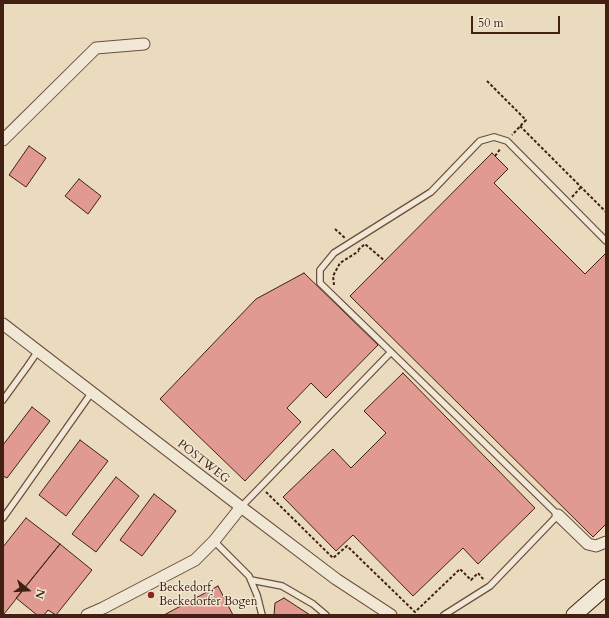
<!DOCTYPE html>
<style>
body{margin:0}
#map{position:relative;width:609px;height:618px;overflow:hidden;background:#eadabe;font-family:Cardo,serif}
canvas{display:block}
.frame{position:absolute;inset:0;border:4px solid #422113;pointer-events:none}
.north{position:absolute;left:8px;top:570px;width:40px;height:40px;-webkit-text-stroke:3px #f1e7d5;paint-order:stroke;rotate:108deg;font-size:11px;font-weight:700;line-height:16px;text-align:center;color:#422113}
.north::after{content:'';display:block;margin:auto;width:14px;height:18px;background:#422113;clip-path:polygon(50% 0,100% 100%,50% 72%,0 100%)}
.scale{position:absolute;left:471px;top:16px;width:89px;height:18px;box-sizing:border-box;border:2px solid #422113;border-top:0;padding-left:5px;font-size:12px;line-height:14px;white-space:nowrap;color:#422113;-webkit-text-stroke:3px #f1e7d5;paint-order:stroke}
</style>
<div id="map">
<canvas width="609" height="618"></canvas>
<div class="frame"></div>
<div class="north">N</div>
<div class="scale">50 m</div>
</div>
<script>
const ctx = document.querySelector('canvas').getContext('2d');
ctx.lineJoin = 'round';
function fillPath(path, color) {
  ctx.fillStyle = color;
  ctx.fill(path, 'evenodd');
}
function shape(rows) {
  const path = new Path2D();
  for (const r of rows) {
    path.moveTo(r[0], r[1]);
    for (let i = 2; i < r.length; i += 2) path.lineTo(r[i], r[i + 1]);
  }
  return path;
}
function stroke(path, color, width, dash) {
  ctx.strokeStyle = color;
  ctx.lineWidth = width;
  ctx.lineCap = dash ? 'butt' : 'round';
  ctx.setLineDash(dash || []);
  ctx.stroke(path);
}
function drawText(font, color, halo, rows, align = 'center') {
  ctx.font = font + ' Cardo,serif';
  ctx.lineWidth = 3;
  ctx.setLineDash([]);
  ctx.textBaseline = 'middle';
  ctx.strokeStyle = halo;
  ctx.fillStyle = color;
  for (const [text, x, y, turn = 0] of rows) {
    ctx.save();
    ctx.translate(x, y);
    ctx.rotate((+turn || 0) * Math.PI / 180);
    ctx.textAlign = isNaN(turn) ? turn : align;
    if (halo) ctx.strokeText(text, 0, 0);
    ctx.fillText(text, 0, 0);
    ctx.restore();
  }
}
const building = shape([
 [29,146,46,158,26,187,9,175,29,146],
 [492,153,508,169,494,183,585,274,606,253,606,524,593,537,350,296,492,153],
 [79,179,101,196,88,214,65,196,79,179],
 [304,273,378,345,326,398,311,383,287,408,301,422,245,481,160,399,256,299,304,273],
 [403,373,535,508,478,564,463,548,413,596,353,535,336,551,283,497,333,449,351,468,386,433,364,411,403,373],
 [32,407,50,421,7,478,3,476,3,445,32,407],
 [80,440,108,461,66,516,39,495,80,440],
 [116,477,139,496,96,552,72,534,116,477],
 [154,494,176,511,142,556,120,540,154,494],
 [26,518,60,544,4,614,3,613,3,547,26,518],
 [60,544,92,570,56,615,48,610,44,615,37,615,16,598,60,544],
 [218,586,233,615,164,615,218,586],
 [284,598,310,615,274,615,275,603,284,598]
]);
const path = shape([
 [487,81,526,120,512,135],
 [520,126,606,212],
 [495,156,501,148],
 [572,197,581,187],
 [335,229,345,238],
 [358,250,365,244,385,261],
 [334,285,333,276,340,263,359,251],
 [266,492,333,558,347,546,415,612,460,569,471,580,478,573,484,580]
]);
const lane = shape([
 [391,352,320,283,320,270,334,253,431,192,480,141,494,137,507,141,606,241],
 [3,400,27,367,38,351],
 [241,507,391,352,558,515,490,586,444,615],
 [3,518,18,497,92,392],
 [214,541,249,576,257,595,262,615],
 [251,580,282,586,313,604,326,615]
]);
const street = shape([
 [3,140,96,48,144,44],
 [3,324,241,507,336,579,391,615],
 [558,515,588,544,596,546,606,542],
 [87,615,103,608,195,560,214,541,241,507]
]);
const secondary = shape([
 [574,615,606,587]
]);
const markers = [
 [151,595,4,"#8f2418"]
];
const streetNames = [
 ["POSTWEG",203,462,38]
];
const poiNames = [
 ["Beckedorf,",159,588],
 ["Beckedorfer Bogen",159,602]
];
fillPath(building, '#e19a92');
stroke(building, '#422113', 1);
stroke(lane, '#6c4f3e', 8);
stroke(street, '#6c4f3e', 13);
stroke(secondary, '#422113', 17);
stroke(path, '#422113', 2, [3, 2]);
stroke(lane, '#f1e7d5', 5.5);
stroke(street, '#f1e7d5', 11);
stroke(secondary, '#f1e7d5', 15);
for (const [x, y, r, color] of markers) {
  const dot = new Path2D();
  dot.arc(x, y, r, 0, 2 * Math.PI);
  ctx.fillStyle = color;
  ctx.fill(dot);
  stroke(dot, '#f1e7d5', 1.5);
}
drawText('12px', '#422113', '#f1e7d5', streetNames);
drawText('12px', '#422113', '#f1e7d5', poiNames, 'left');
</script>
